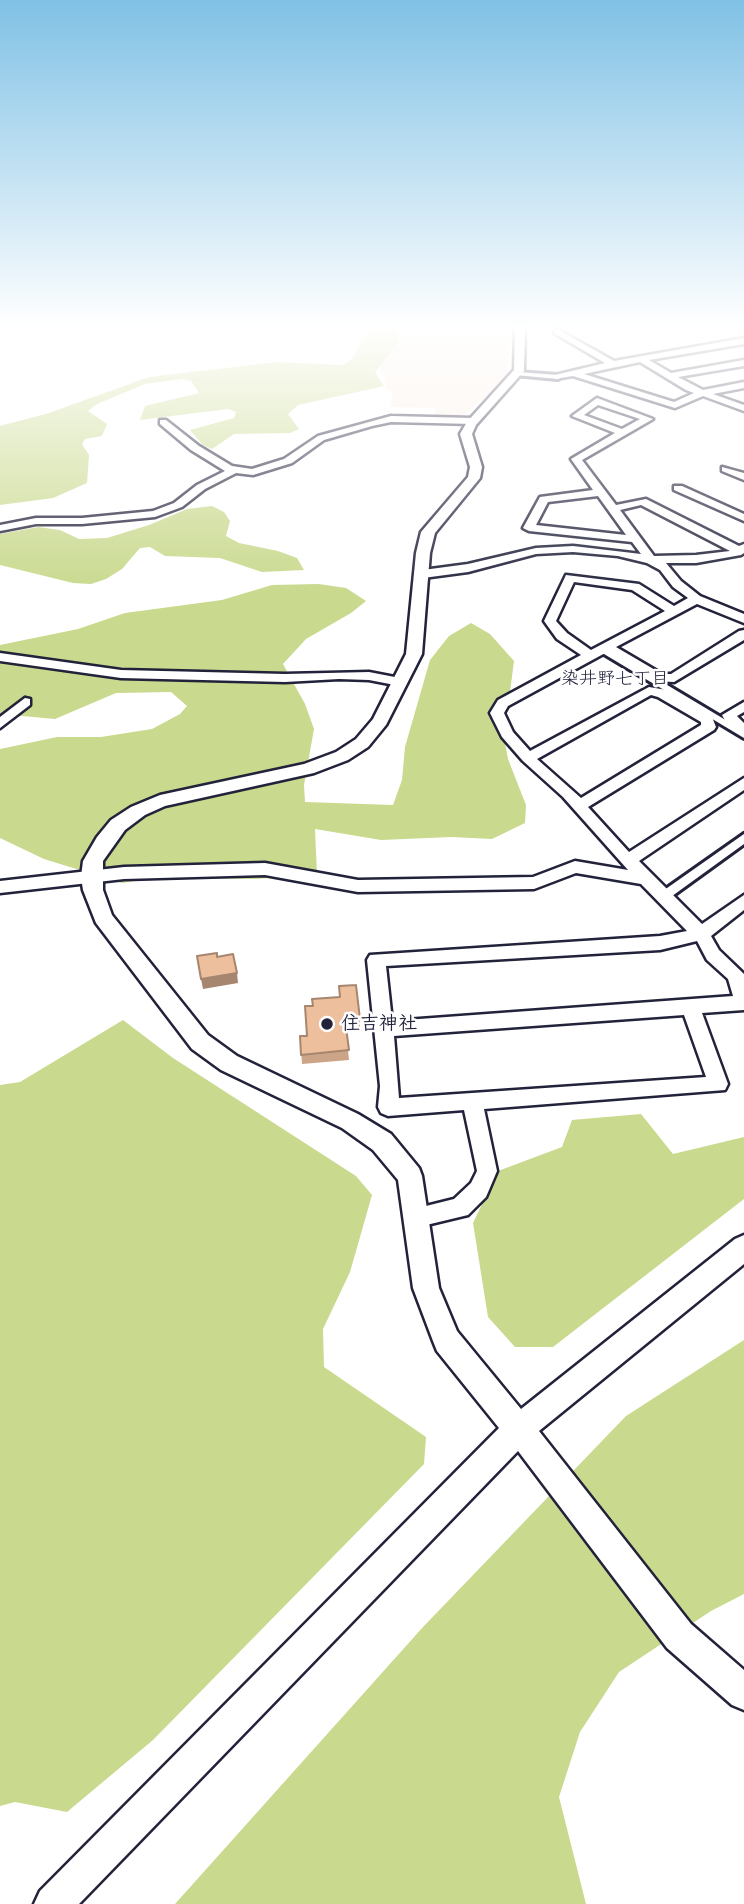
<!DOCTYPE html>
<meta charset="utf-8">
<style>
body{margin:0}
canvas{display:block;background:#fff}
</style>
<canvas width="744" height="1904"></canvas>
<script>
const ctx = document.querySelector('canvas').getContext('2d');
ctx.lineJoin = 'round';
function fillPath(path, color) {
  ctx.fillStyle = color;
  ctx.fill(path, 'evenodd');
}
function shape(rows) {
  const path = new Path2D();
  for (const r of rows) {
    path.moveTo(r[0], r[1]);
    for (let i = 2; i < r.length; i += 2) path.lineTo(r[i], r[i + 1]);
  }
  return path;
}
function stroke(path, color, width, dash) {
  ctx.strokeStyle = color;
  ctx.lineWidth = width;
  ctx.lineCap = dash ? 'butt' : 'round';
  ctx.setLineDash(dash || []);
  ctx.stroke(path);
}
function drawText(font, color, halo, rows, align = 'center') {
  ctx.font = font + ' "Comic Neue","Klee One",sans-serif';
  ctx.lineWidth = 5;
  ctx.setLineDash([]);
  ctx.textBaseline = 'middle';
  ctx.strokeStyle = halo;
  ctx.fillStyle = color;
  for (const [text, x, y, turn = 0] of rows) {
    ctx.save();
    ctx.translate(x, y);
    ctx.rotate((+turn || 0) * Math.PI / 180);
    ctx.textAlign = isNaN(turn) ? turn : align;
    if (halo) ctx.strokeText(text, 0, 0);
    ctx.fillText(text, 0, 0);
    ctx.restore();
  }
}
const built = shape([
 [381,327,512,327,507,375,497,387,463,416,434,417,436,408,391,407,392,392,386,389,385,378,372,354]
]);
const green = shape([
 [376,327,393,327,399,342,375,372,384,386,298,405,288,414,299,429,290,433,234,434,212,449,203,445,190,430,234,418,236,412,228,409,140,420,145,406,199,393,191,381,182,379,145,384,97,404,88,411,107,424,102,436,85,439,82,444,89,455,87,483,53,498,0,505,0,426,49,413,149,377,276,362,343,365,353,358,363,338],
 [212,506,224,512,230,521,226,536,239,543,278,551,297,558,304,570,262,572,220,558,165,556,150,547,140,548,122,569,106,579,91,584,73,583,0,565,0,534,38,527,60,530,79,539,107,538,149,525,187,509],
 [319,584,346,588,366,601,351,613,306,639,283,664,305,704,314,729,304,785,305,802,393,805,402,780,405,747,430,660,449,636,471,623,490,634,514,661,509,700,501,722,508,759,526,805,525,823,492,839,451,837,381,840,315,829,317,875,255,879,155,878,122,883,44,859,0,838,0,749,57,737,101,737,152,729,180,714,187,706,171,692,116,693,55,719,0,714,0,645,78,629,125,613,222,600,272,585],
 [123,1020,173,1058,356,1176,372,1195,350,1272,323,1329,324,1367,426,1437,424,1464,153,1740,67,1812,15,1802,0,1806,0,1085,20,1082],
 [641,1114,673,1154,744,1137,744,1199,553,1347,515,1347,488,1317,473,1223,498,1171,562,1147,572,1120],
 [744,1340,744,1594,711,1611,619,1672,580,1732,559,1797,586,1904,175,1904,423,1627,626,1416]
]);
const pedestrian = shape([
 [517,372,558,375,561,377,558,379,515,375,517,372],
 [602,646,744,731,744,738,599,651,599,647,602,646],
 [744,834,744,844,668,899,660,899,658,896,660,893,744,834]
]);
const minor = shape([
 [557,329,614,361,744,338,744,344,649,360,671,373,744,360,744,366,678,377,703,390,744,382,744,388,713,394,744,405,744,411,703,396,675,408,573,376,555,379,555,375,605,363,554,333,557,329],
 [640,362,686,390,694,393,674,402,584,374,640,362],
 [597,398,653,419,582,460,616,505,646,499,739,546,744,544,744,553,741,555,696,563,666,563,681,581,700,596,744,614,744,623,697,604,616,647,662,674,671,674,739,631,744,630,744,640,674,682,654,681,607,652,508,706,504,713,513,732,530,751,649,687,667,690,712,717,716,727,714,730,588,807,629,852,744,778,744,790,639,861,702,924,744,895,744,910,711,936,719,950,744,974,744,1010,702,1013,728,1084,725,1090,484,1109,497,1171,486,1197,468,1215,418,1227,410,1224,407,1217,410,1210,454,1199,471,1183,477,1171,464,1110,388,1116,381,1113,378,1107,380,1086,367,960,370,955,660,936,687,931,641,884,576,873,534,889,358,892,265,875,124,879,0,893,0,881,124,867,265,863,358,880,533,877,575,861,628,870,563,797,523,761,502,737,490,713,498,700,581,655,557,639,544,621,566,575,639,584,674,606,688,598,673,587,660,570,647,563,618,556,573,552,536,554,468,572,423,578,417,574,423,570,468,564,536,548,573,546,641,554,632,542,529,531,523,528,540,497,593,490,571,459,615,433,572,416,597,398],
 [598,405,640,419,622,429,584,415,598,405],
 [598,496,626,535,536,525,548,502,598,496],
 [641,505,730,551,696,555,654,556,620,510,641,505],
 [574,582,632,590,665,611,591,650,567,633,556,621,574,582],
 [651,695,658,697,701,722,701,725,581,798,537,759,651,695],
 [697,941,707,960,728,979,733,996,392,1021,386,966,660,950,697,941],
 [684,1015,706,1077,399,1098,394,1036,684,1015],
 [391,416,473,418,478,421,473,424,391,422,372,426,324,440,292,463,253,475,236,473,205,489,182,507,155,517,82,524,36,524,0,531,0,525,36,518,82,518,153,511,174,503,197,485,225,471,191,450,160,424,160,420,166,420,199,446,232,466,252,469,284,459,318,436,391,416],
 [722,467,744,473,744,480,722,471,722,467],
 [674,486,682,486,744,514,744,521,674,490,674,486],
 [0,653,121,670,285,674,369,672,405,679,407,682,400,686,369,680,339,679,285,682,121,678,0,661,0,653],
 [25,698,30,699,30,705,0,728,0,717,25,698],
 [744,702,744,712,737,716,744,723,744,733,728,726,722,715,744,702]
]);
const tertiary = shape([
 [515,327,525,327,524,371,476,425,472,434,482,467,480,478,435,533,430,553,422,654,386,725,368,747,348,760,314,773,165,806,145,815,125,830,103,861,103,890,112,915,208,1035,237,1056,358,1114,391,1134,419,1168,422,1176,439,1288,457,1331,521,1409,735,1239,744,1235,744,1264,539,1431,691,1624,744,1670,744,1710,732,1705,667,1648,518,1451,79,1904,34,1904,40,1891,499,1428,437,1351,433,1341,413,1288,398,1180,373,1150,342,1128,221,1070,192,1049,96,923,83,890,81,877,83,861,97,837,111,820,131,807,160,795,304,764,336,752,356,739,373,719,406,654,416,553,421,532,468,477,470,467,460,434,467,422,514,370,515,327]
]);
const wall = shape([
 [305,1006,360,1019,360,1028,346,1030,349,1060,302,1064,300,1036,307,1036]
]);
const shadedWall = shape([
 [237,973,238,983,203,989,201,979]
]);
const building = shape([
 [217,953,217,957,233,954,237,973,201,979,197,956,217,953],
 [356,985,360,1019,345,1020,349,1050,301,1055,300,1036,307,1036,305,1006,313,1006,312,999,340,997,339,986,356,985]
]);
const markers = [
 [327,1024,7,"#22223b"]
];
const farNeighbourhoodnames = [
 ["染井野七丁目",615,679]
];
const poiNames = [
 ["住吉神社",341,1024]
];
fillPath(built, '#faece2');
fillPath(green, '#c9d98d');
stroke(pedestrian, '#22223b', 6);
stroke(minor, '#22223b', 5);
stroke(tertiary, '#22223b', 5);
fillPath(pedestrian, '#fff');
fillPath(minor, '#fff');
fillPath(tertiary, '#fff');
fillPath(wall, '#cca487');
fillPath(shadedWall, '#a6866e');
fillPath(building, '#edbf9d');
stroke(building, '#a6866e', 2);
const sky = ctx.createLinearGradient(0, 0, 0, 594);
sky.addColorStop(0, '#80c1e5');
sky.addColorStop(0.55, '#fff');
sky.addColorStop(1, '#ffffff00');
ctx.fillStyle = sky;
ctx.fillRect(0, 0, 744, 594);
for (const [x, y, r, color] of markers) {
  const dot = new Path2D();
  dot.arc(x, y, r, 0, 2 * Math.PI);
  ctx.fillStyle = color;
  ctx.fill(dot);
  stroke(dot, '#fff', 2.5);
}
drawText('18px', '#22223b', '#fff', farNeighbourhoodnames);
drawText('bold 19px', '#22223b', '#fff', poiNames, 'left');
</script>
